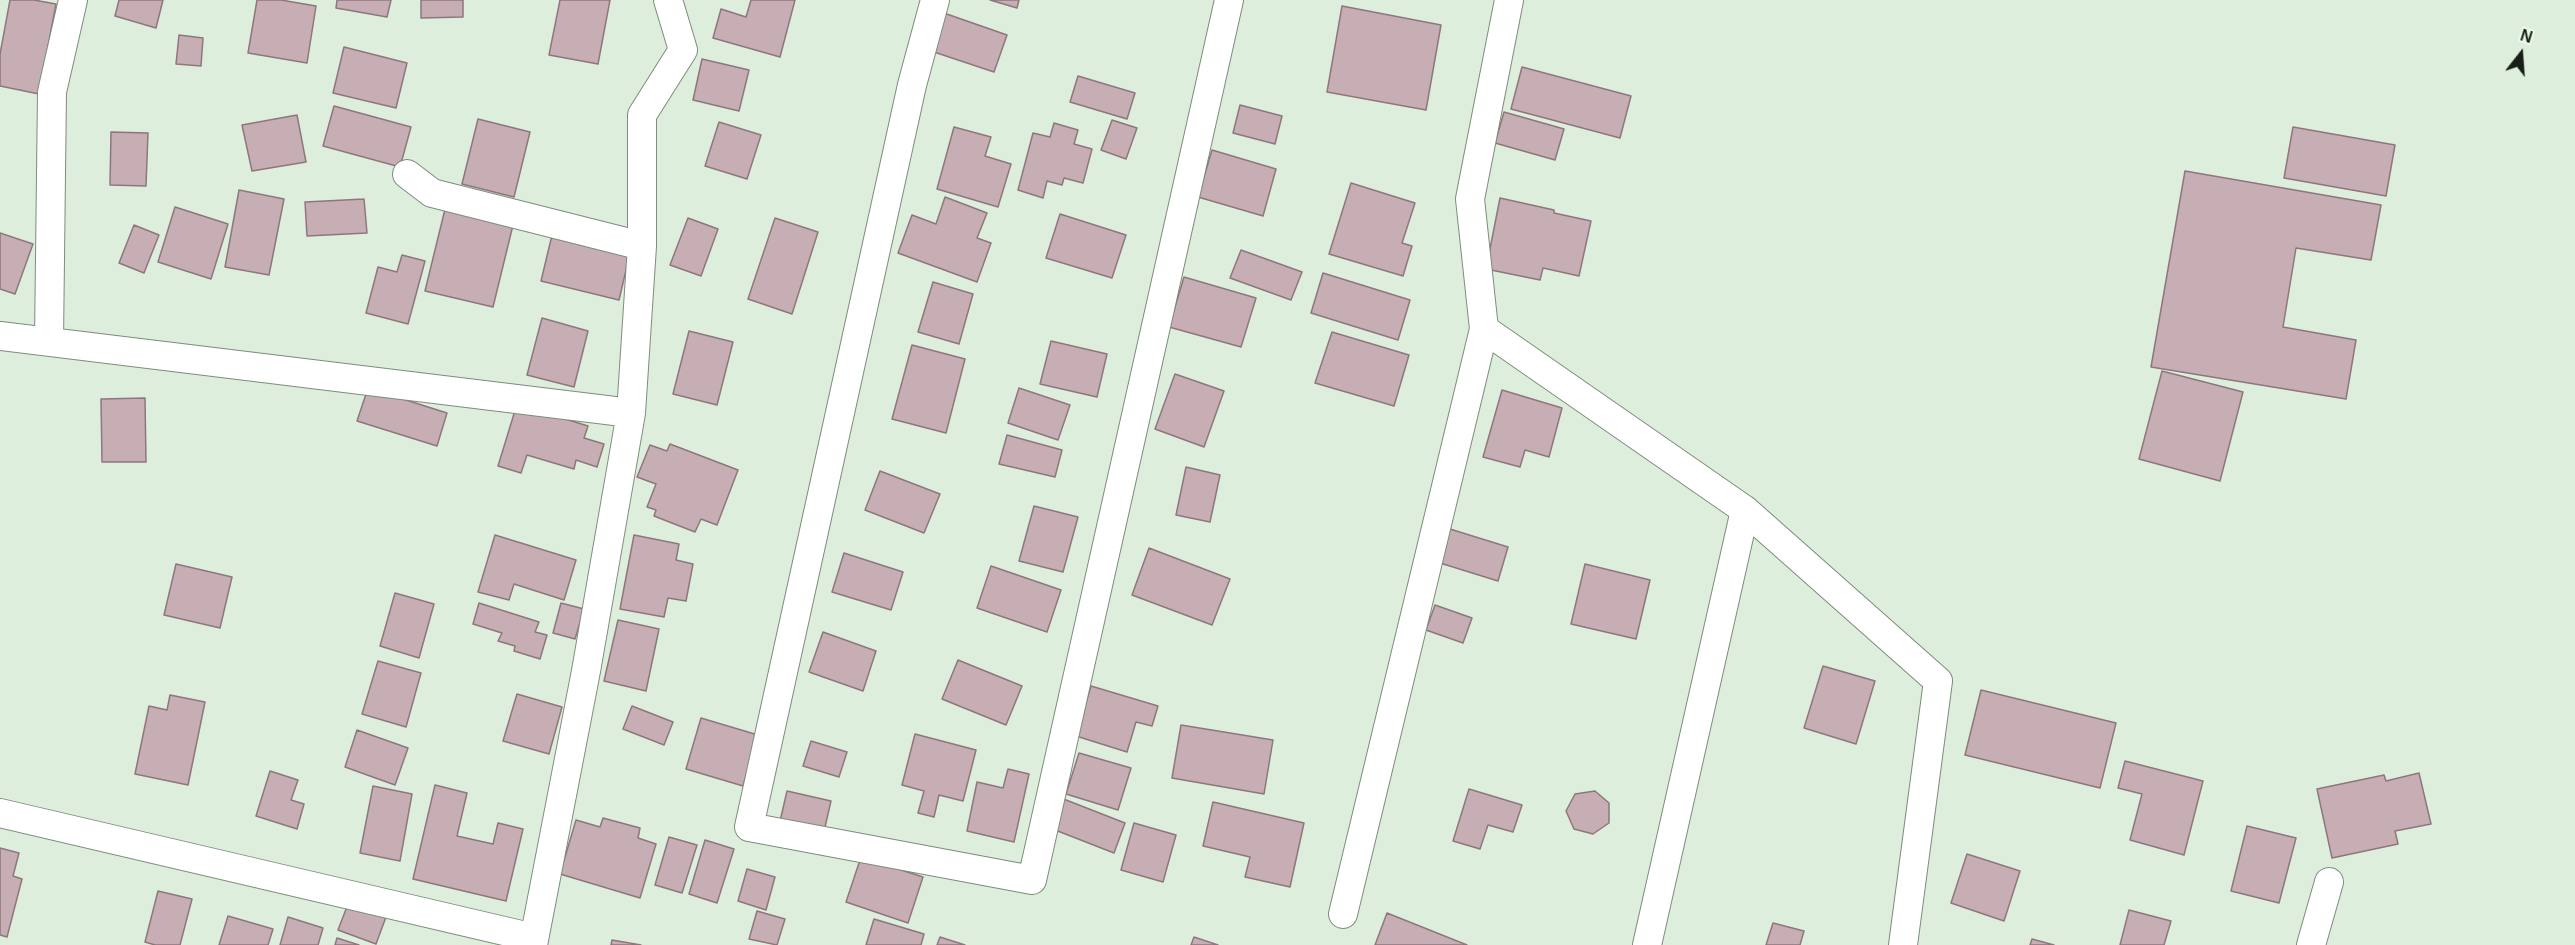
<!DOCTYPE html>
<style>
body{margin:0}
#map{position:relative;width:2575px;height:945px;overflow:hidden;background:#deeedc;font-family:Arial,sans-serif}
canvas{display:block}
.north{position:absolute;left:2491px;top:24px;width:60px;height:60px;-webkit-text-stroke:4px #ebfbe9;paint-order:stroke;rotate:17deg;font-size:16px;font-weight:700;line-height:24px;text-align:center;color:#181e18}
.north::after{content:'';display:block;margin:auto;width:21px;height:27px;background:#181e18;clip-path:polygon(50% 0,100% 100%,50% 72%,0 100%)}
</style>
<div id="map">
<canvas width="2575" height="945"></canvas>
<div class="north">N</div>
</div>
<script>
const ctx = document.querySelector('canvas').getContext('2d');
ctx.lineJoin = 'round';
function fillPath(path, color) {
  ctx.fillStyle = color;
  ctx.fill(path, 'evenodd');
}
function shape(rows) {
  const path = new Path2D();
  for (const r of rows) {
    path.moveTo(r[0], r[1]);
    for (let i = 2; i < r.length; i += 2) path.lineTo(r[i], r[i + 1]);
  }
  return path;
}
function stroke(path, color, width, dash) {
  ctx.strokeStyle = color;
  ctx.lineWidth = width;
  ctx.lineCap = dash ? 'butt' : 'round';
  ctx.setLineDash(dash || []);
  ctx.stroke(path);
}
const building = shape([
 [10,0,34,0,56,4,39,94,0,86,0,54,10,0],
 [119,0,163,0,156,28,115,16,119,0],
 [257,0,281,0,316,6,307,63,248,53,257,0],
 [337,0,391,0,387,17,336,8,337,0],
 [421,0,463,0,463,17,421,18,421,0],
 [560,0,610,0,598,64,549,55,560,0],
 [751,0,795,0,780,57,713,38,721,9,746,17,751,0],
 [990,0,1019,0,1017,8,990,0],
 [1342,6,1441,25,1426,110,1327,92,1342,6],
 [941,12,1007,35,994,72,928,50,941,12],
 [179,35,203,38,201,66,176,64,179,35],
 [344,47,407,63,396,108,333,93,344,47],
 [702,59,749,70,739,111,693,100,702,59],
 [1522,67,1631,96,1620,138,1511,109,1522,67],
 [1078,76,1135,93,1127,119,1070,102,1078,76],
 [1240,105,1282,116,1275,144,1233,133,1240,105],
 [334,106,411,127,400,167,323,146,334,106],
 [1504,112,1564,129,1555,160,1495,143,1504,112],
 [297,115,306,162,252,171,242,125,297,115],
 [478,119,530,132,514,197,462,184,478,119],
 [1112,120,1137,128,1126,159,1101,150,1112,120],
 [719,122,761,135,747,179,705,166,719,122],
 [1054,123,1078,130,1074,144,1092,149,1083,183,1064,178,1062,185,1047,181,1043,198,1018,190,1033,133,1050,137,1054,123],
 [954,127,991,137,985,156,1011,164,998,207,937,189,954,127],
 [2293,127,2395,145,2386,196,2284,178,2293,127],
 [111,132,148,133,146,186,110,185,111,132],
 [1212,150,1276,169,1263,216,1198,197,1212,150],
 [2185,171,2381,205,2371,260,2296,248,2283,327,2356,340,2346,399,2151,367,2185,171],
 [1351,183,1415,203,1402,243,1412,246,1403,276,1329,254,1351,183],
 [239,190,284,199,269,275,225,267,239,190],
 [945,197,987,213,977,238,991,243,977,282,898,253,912,215,936,224,945,197],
 [1500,198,1554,210,1554,213,1591,221,1579,276,1543,268,1540,280,1486,269,1500,198],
 [364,199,367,233,307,236,305,202,364,199],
 [446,205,514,221,493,307,425,291,446,205],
 [175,207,228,224,211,279,158,262,175,207],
 [1060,214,1126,235,1112,278,1046,258,1060,214],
 [688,218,718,229,701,276,670,265,688,218],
 [775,218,818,232,792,314,748,299,775,218],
 [134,225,159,235,144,273,119,263,134,225],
 [553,231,631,249,619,300,541,281,553,231],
 [0,233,33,244,15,294,0,289,0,233],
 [1241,250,1302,272,1291,300,1230,278,1241,250],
 [402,255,425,261,408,324,366,313,378,267,397,272,402,255],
 [1323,273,1410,300,1398,340,1311,313,1323,273],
 [1184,277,1256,298,1241,347,1169,327,1184,277],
 [933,282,973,294,959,344,918,332,933,282],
 [542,318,588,331,574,387,527,375,542,318],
 [689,331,733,342,717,405,673,394,689,331],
 [1332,332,1409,355,1394,406,1315,383,1332,332],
 [1051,341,1107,354,1097,397,1040,384,1051,341],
 [912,345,965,359,946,433,892,419,912,345],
 [2162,371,2243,392,2220,481,2139,459,2162,371],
 [1175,374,1224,391,1204,447,1155,429,1175,374],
 [368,388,447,413,437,446,357,421,368,388],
 [1019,388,1070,405,1058,440,1008,423,1019,388],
 [1502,390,1562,408,1549,457,1525,450,1520,467,1483,457,1502,390],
 [145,398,146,462,102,462,101,399,145,398],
 [517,404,588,426,584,438,604,444,597,467,576,460,574,469,527,455,521,473,498,466,517,404],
 [1007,435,1062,450,1055,477,999,464,1007,435],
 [670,444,738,470,717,525,701,519,695,532,654,516,656,510,647,507,656,484,637,477,650,445,667,451,670,444],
 [1186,467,1220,475,1210,522,1176,515,1186,467],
 [880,471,940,494,924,533,865,510,880,471],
 [1034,506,1078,517,1063,572,1019,561,1034,506],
 [1450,529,1508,547,1498,581,1440,563,1450,529],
 [495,535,576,560,564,600,514,584,509,600,478,592,495,535],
 [634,535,679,544,676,560,693,564,686,601,668,598,664,617,620,609,634,535],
 [1149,548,1230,579,1212,625,1132,595,1149,548],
 [844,553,903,572,891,610,832,592,844,553],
 [176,564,232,577,220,628,164,615,176,564],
 [1585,564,1650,580,1636,639,1571,624,1585,564],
 [991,566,1061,590,1047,632,977,608,991,566],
 [395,593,434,604,419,658,380,646,395,593],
 [479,603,539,622,535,632,547,635,540,659,514,651,515,646,498,641,502,633,473,624,479,603],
 [561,603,584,609,575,639,553,633,561,603],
 [1435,605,1472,618,1463,643,1426,630,1435,605],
 [618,620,659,629,646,691,604,681,618,620],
 [823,632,876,651,863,691,809,672,823,632],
 [958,660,1022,686,1006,725,942,699,958,660],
 [378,661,421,673,406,727,362,714,378,661],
 [1823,666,1875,681,1856,744,1804,728,1823,666],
 [1091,686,1158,706,1152,726,1136,722,1127,752,1076,736,1091,686],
 [1981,690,2116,723,2100,788,1965,755,1981,690],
 [517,694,562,707,549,754,503,741,517,694],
 [170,695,205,702,188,785,135,774,149,706,167,710,170,695],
 [632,706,673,722,664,745,623,729,632,706],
 [701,718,758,735,743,786,686,769,701,718],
 [1181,725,1273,740,1264,794,1172,778,1181,725],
 [357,730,408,748,395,785,345,767,357,730],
 [915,734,976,750,963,801,939,795,934,817,918,813,924,791,902,785,915,734],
 [811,741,847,752,839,777,803,766,811,741],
 [1079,753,1131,768,1118,810,1066,794,1079,753],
 [2125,761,2203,781,2184,855,2130,840,2142,794,2118,788,2125,761],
 [1008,769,1029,774,1014,842,967,831,977,782,1003,788,1008,769],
 [270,771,298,780,291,800,304,804,297,829,256,816,270,771],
 [2419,773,2431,824,2395,831,2398,844,2332,858,2317,789,2384,775,2386,781,2419,773],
 [435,785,467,793,457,836,493,844,498,823,523,829,506,901,413,879,435,785],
 [373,786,412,794,400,861,360,853,373,786],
 [1469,789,1522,805,1513,832,1488,825,1480,849,1453,841,1469,789],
 [787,791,831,801,822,840,778,830,787,791],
 [1595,791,1609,803,1609,823,1593,834,1574,829,1566,811,1575,794,1595,791],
 [1061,798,1125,823,1114,853,1050,828,1061,798],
 [1213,802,1304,823,1290,887,1245,877,1250,857,1203,846,1213,802],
 [603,818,640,828,638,838,656,844,640,898,560,874,576,820,600,827,603,818],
 [1134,823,1176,835,1163,882,1121,870,1134,823],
 [2247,826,2296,838,2279,903,2231,891,2247,826],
 [669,837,697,845,682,893,655,885,669,837],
 [705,840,734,849,717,903,689,894,705,840],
 [0,848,19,853,13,876,22,879,7,937,0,935,0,848],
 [1967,854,2020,871,2004,921,1951,903,1967,854],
 [861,857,923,877,908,923,846,902,861,857],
 [747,869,775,877,766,910,738,901,747,869],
 [158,891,192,899,180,945,155,945,145,942,158,891],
 [348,904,386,917,376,944,338,930,348,904],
 [2129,910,2171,921,2164,945,2120,945,2129,910],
 [757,911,785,919,777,945,749,939,757,911],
 [1387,913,1467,945,1375,945,1387,913],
 [228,916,273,929,268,945,219,945,228,916],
 [288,917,323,928,318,945,280,945,288,917],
 [874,919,924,934,921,945,866,945,874,919],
 [1773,923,1804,931,1800,945,1766,945,1773,923],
 [940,937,965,945,937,945,940,937],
 [1194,937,1218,945,1191,945,1194,937],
 [337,938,359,945,335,945,337,938],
 [2032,939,2054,945,2030,945,2032,939],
 [612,940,641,945,611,945,612,940]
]);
const minor = shape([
 [935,0,912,85,749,827,1032,880,1229,0],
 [1509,0,1470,199,1484,329,1745,510,1938,681,1903,945],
 [407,174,432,193,642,246],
 [0,336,631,413],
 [49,341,52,92,73,0],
 [0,813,534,938],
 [1343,914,1484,329],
 [533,945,586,671,631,413,642,246,642,115,683,50,668,0],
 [1647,945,1745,510],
 [2311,945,2329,882]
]);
fillPath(building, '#c6aeb4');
stroke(building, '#8d777d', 1.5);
stroke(minor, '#7d8c7c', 30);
stroke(minor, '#fff', 28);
</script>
